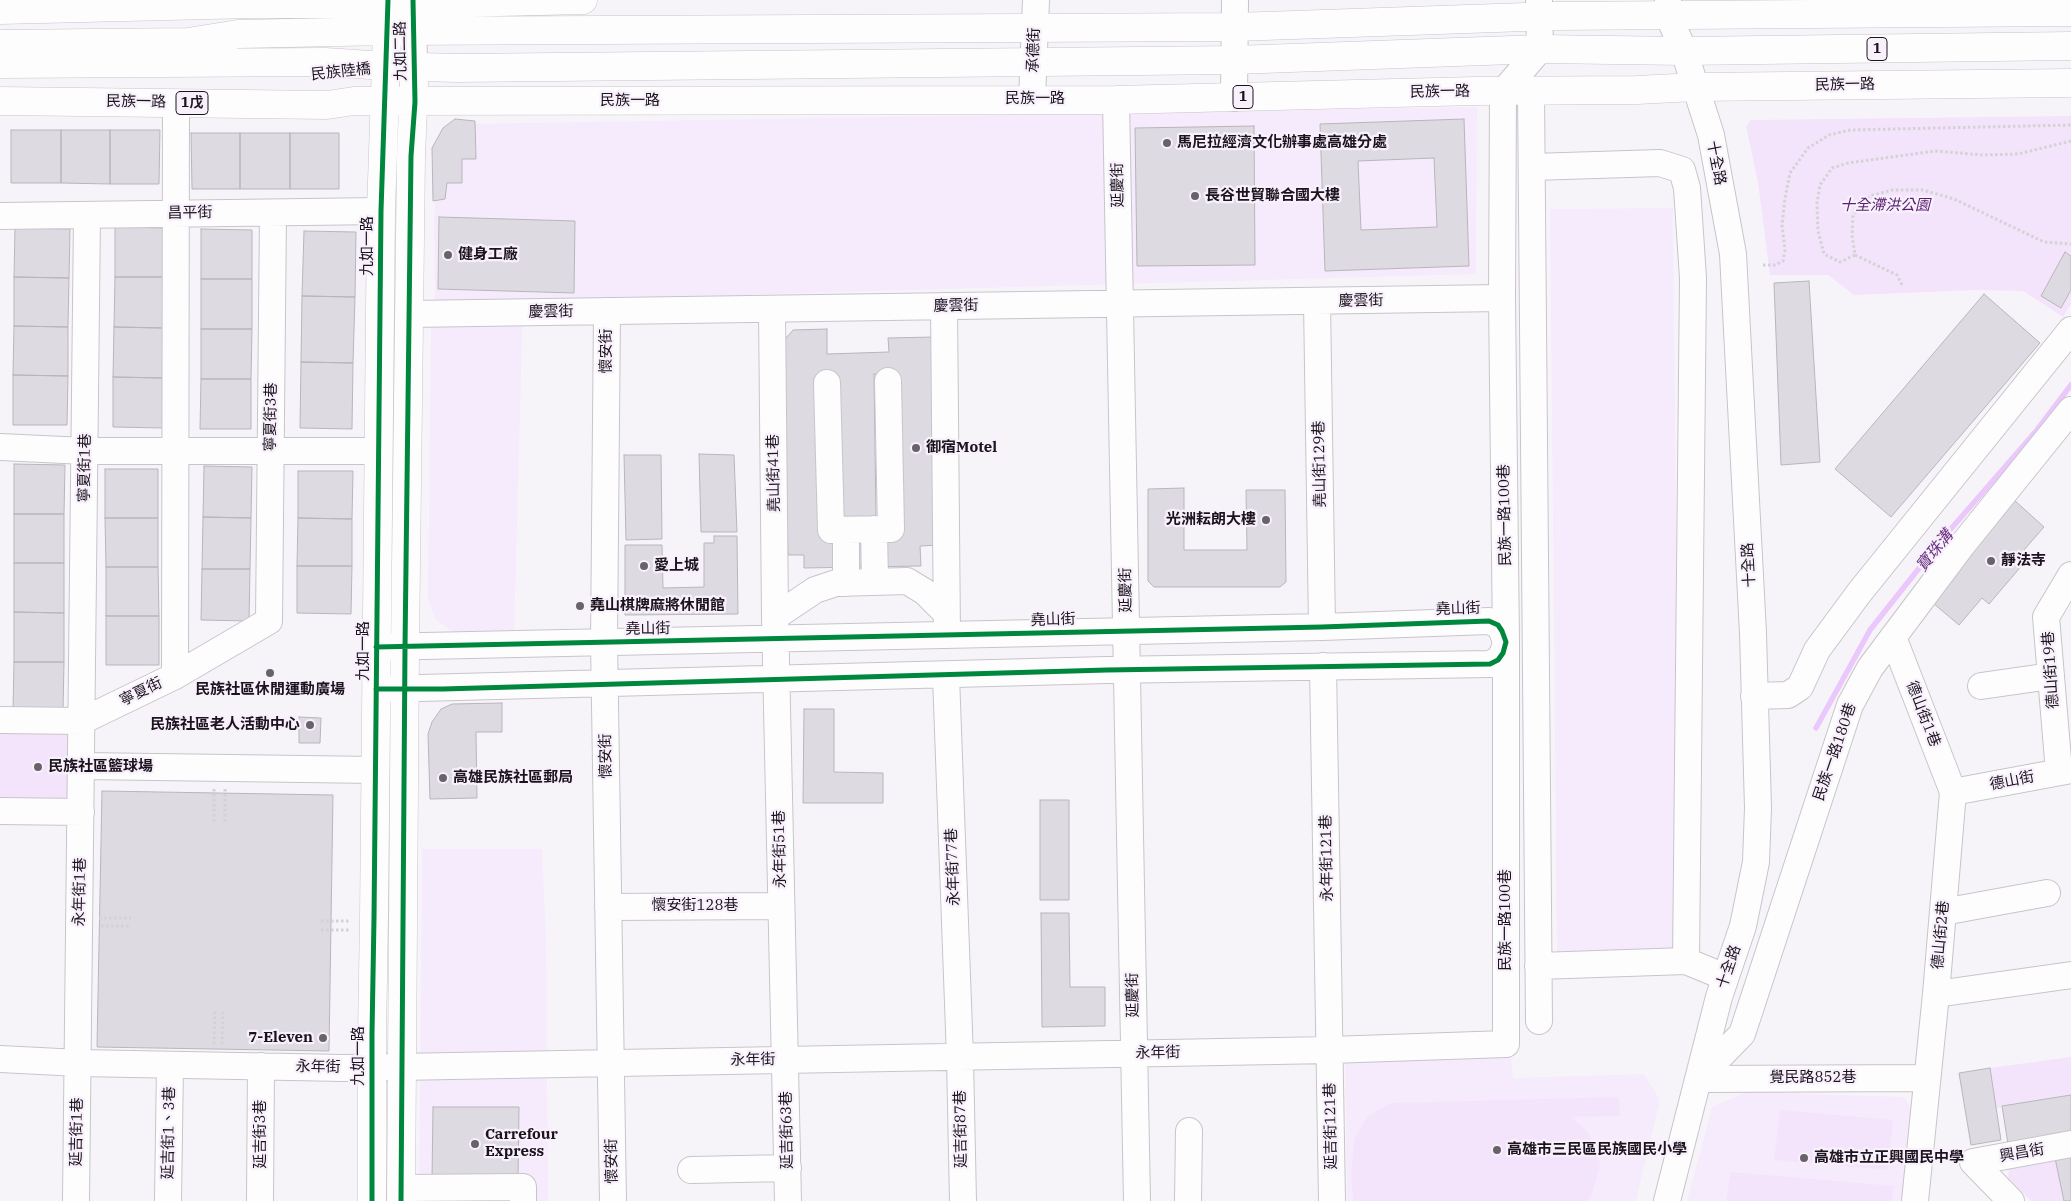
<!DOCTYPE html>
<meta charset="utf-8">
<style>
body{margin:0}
canvas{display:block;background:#f7f4f9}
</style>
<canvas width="2071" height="1201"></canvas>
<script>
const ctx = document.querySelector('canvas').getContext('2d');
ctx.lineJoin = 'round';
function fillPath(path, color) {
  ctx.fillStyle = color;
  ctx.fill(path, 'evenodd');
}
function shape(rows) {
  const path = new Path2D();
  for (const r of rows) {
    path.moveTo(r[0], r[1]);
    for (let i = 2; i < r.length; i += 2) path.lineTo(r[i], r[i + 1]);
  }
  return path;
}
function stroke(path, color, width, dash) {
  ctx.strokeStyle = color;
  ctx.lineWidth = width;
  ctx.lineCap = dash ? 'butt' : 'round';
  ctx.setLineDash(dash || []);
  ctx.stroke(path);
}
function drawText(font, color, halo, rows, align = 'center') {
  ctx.font = font + ' "IBM Plex Serif","Noto Sans TC",serif';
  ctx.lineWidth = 4.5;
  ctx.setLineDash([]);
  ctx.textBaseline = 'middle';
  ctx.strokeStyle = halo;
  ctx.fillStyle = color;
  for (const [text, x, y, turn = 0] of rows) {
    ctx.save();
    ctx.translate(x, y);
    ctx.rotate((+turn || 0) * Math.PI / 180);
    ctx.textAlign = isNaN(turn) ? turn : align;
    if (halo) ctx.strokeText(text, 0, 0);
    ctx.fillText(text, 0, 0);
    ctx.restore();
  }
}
const built = shape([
 [1477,107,1476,274,523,301,514,635,455,633,436,620,428,599,431,329,435,294,434,216,442,138,465,124],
 [1673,208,1680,953,1557,954,1550,209],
 [422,849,542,849,546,937,548,1201,419,1201],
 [1511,1054,1513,1078,1644,1074,1660,1100,1636,1201,1347,1201,1345,1057],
 [1746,1092,1904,1097,1915,1115,1905,1201,1687,1201,1712,1107]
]);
const green = shape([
 [2071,116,2071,304,2063,317,2023,291,1975,290,1854,295,1828,275,1770,275,1758,182,1746,126,1751,120],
 [0,725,77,726,76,806,0,805],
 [2071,1057,2071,1095,1996,1108,1990,1068],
 [1619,1097,1620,1116,1571,1117,1587,1131,1597,1149,1600,1166,1592,1193,1588,1201,1354,1201,1353,1197,1351,1175,1354,1139,1368,1116,1391,1103],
 [1780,1110,1893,1120,1888,1170,1774,1160],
 [2055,1158,2064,1201,2031,1201,2008,1177,2009,1168],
 [1731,1172,1894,1186,1892,1201,1726,1201]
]);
const stream = shape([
 [1816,728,1870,630,1943,538,2037,430,2071,385]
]);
const building = shape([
 [455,119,475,121,476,159,462,159,462,183,447,183,445,199,433,201,432,148,443,128,455,119],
 [1464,119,1469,266,1325,271,1320,124,1464,119],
 [1434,158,1437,227,1361,230,1358,161,1434,158],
 [1254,126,1255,265,1137,266,1135,128,1254,126],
 [11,130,61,130,61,183,11,183,11,130],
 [61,130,110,130,110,184,61,183,61,130],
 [110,130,160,130,159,184,110,184,110,130],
 [191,133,240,133,240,189,192,189,191,133],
 [240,133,290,133,290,189,240,189,240,133],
 [290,133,339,133,339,189,290,189,290,133],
 [439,217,575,221,574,293,438,289,439,217],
 [115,227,166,228,165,277,115,277,115,227],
 [15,228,70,229,69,278,14,277,15,228],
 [201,229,252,230,252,279,201,279,201,229],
 [304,231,356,232,355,297,302,296,304,231],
 [2065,252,2071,256,2071,290,2061,308,2041,296,2065,252],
 [14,277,69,278,68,327,14,326,14,277],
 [115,277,165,277,164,328,114,327,115,277],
 [201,279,252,279,252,329,201,329,201,279],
 [1809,281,1820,462,1781,465,1774,283,1809,281],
 [1984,294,2040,343,1891,517,1835,469,1984,294],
 [302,296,355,297,353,363,301,362,302,296],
 [14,326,68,327,68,376,13,375,14,326],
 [114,327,164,328,164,378,113,377,114,327],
 [201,329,252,329,251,379,201,379,201,329],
 [827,329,827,354,889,352,888,338,934,337,940,545,920,546,921,566,804,568,804,555,788,555,781,344,793,330,827,329],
 [874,374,894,374,896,536,838,521,876,520,874,374],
 [301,362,353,363,352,429,300,428,301,362],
 [13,375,68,376,67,425,13,425,13,375],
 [113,377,164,378,163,428,113,427,113,377],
 [201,379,251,379,251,429,200,429,201,379],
 [699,454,734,455,737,532,701,532,699,454],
 [624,455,661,455,662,539,626,540,624,455],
 [14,464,65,465,64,514,14,514,14,464],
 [204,466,252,467,251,518,203,517,204,466],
 [105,469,158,469,158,518,105,518,105,469],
 [298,471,353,471,352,519,298,518,298,471],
 [1184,488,1184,550,1247,550,1246,490,1285,490,1286,582,1280,587,1154,587,1148,581,1148,489,1184,488],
 [2013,499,2044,527,2024,550,2030,556,1989,604,1982,598,1959,625,1927,598,2013,499],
 [14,514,64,514,64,563,14,563,14,514],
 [203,517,251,518,250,569,202,569,203,517],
 [105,518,158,518,158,567,106,567,105,518],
 [298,518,352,519,352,566,297,566,298,518],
 [714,536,737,536,738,614,625,615,625,545,662,545,663,588,704,587,704,543,714,543,714,536],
 [14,563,64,563,64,613,14,612,14,563],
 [297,566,352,566,351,614,297,613,297,566],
 [106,567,158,567,159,616,106,616,106,567],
 [202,569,250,569,249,621,201,620,202,569],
 [14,612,64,613,64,662,14,662,14,612],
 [106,616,159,616,159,665,106,665,106,616],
 [14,662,64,662,63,711,13,711,14,662],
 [502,703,502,732,476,732,477,798,430,799,428,734,432,722,441,709,452,704,502,703],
 [804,709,834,709,834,772,883,773,883,803,803,803,804,709],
 [299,717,321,718,320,743,299,743,299,717],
 [102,791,333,795,329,1051,97,1047,102,791],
 [1040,800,1069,800,1069,900,1040,900,1040,800],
 [1041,913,1069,913,1070,987,1105,987,1105,1026,1042,1027,1041,913],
 [1990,1068,2001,1140,1971,1145,1959,1073,1990,1068],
 [2071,1095,2071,1133,2008,1144,2002,1106,2071,1095],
 [433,1107,519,1107,518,1182,432,1181,433,1107],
 [2071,1155,2071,1201,2064,1201,2055,1158,2071,1155]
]);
const path = shape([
 [2071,141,2018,154,1983,155,1935,151,1848,163,1832,168,1820,185,1817,203,1818,231,1824,254,1840,262,1855,255,1852,235,1853,215,1870,196,1892,190,1923,190,1954,199,2044,242,2071,244],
 [1855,255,1897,275,1902,285],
 [1763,265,1775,265,1783,261,1785,250,1782,225,1785,198,1790,173,1808,148,1829,135,1850,130,2071,125],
 [214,789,214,824],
 [225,789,225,824],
 [99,918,131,918],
 [321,921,351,921],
 [101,926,130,926],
 [321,930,351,930],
 [214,1044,215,1010],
 [222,1044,223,1010]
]);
const minor = shape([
 [413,8,414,67],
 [1531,91,1539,1021],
 [1234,98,1235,0],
 [1032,99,1036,0],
 [1116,100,1137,1201],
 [1532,167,1660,163,1682,170,1687,188,1693,278,1686,961],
 [0,216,381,211],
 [1317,302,1322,627],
 [944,306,947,635],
 [772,309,775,617,788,1201],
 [607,311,604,642,613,1201],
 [409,314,1502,298],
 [827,383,831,530,891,529,888,381],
 [0,447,85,451,379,451],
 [874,529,875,582],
 [846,530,846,583],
 [775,617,815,590,836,583,907,581,925,592,946,613],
 [1893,637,1953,792,1936,994,1915,1201],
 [376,647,1322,627,1489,621,1498,625,1502,631,1506,642,1503,653,1498,660,1490,664,1107,670,382,689],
 [1323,666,1332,1201],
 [175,676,176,103],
 [946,676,960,1058,963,1201],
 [1981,686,2051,676],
 [1754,696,1788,695,1800,687,1817,650,1859,593,2071,330],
 [0,720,82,721,175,676,269,621,273,213],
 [82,766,376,770],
 [2059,772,2046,617,2071,575],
 [1953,792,2071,770],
 [0,811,81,812],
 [608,907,781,906],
 [1943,912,2047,893],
 [1538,966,1686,961,1725,977],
 [1936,994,2071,975],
 [0,1059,79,1063,343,1068,1330,1050,1506,1044,1506,642,1502,298,1503,92,1540,49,1539,0],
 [1699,1078,1742,1034,1850,705,1870,668,1963,544,2071,410],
 [1699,1079,1927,1078],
 [1973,1162,2071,1144],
 [1973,1162,2011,1201],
 [691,1170,788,1168],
 [401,1188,523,1187,523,1201],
 [76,1201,87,215],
 [168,1201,170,1065],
 [260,1201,261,1066],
 [1188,1201,1189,1131],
 [1667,1201,1719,997,1743,926,1756,862,1758,808,1753,633,1733,254,1711,135,1684,51,1668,15,1668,0]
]);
const major = shape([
 [0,10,252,4,413,4,583,0],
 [0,44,188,42,238,34,388,31,1235,27,1555,16,2071,12],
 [0,64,325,62,386,66,457,68,1235,60,1540,49,1684,51,2071,46],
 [0,101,327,105,354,101,1116,100,1476,91,1637,90,1695,87,2071,83],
 [372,1201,372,1034,374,918,381,211,388,4],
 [401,1201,405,647,411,156,414,83]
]);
const cycleway = shape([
 [376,647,1322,627,1489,621,1498,625,1502,631,1506,642,1503,653,1498,660,1490,664,1107,670,443,689,376,689],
 [372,1201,372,1034,374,918,381,211,388,0],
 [401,1201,405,647,411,156,415,102,413,0]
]);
const markers = [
 [1167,143,5,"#68626b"],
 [1195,196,5,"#68626b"],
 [448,255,5,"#68626b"],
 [916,448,5,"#68626b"],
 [1266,520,5,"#68626b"],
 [1991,561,5,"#68626b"],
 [644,566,5,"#68626b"],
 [580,606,5,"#68626b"],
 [270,673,5,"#68626b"],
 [310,725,5,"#68626b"],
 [38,767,5,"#68626b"],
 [443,778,5,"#68626b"],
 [323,1038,5,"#68626b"],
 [475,1144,5,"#68626b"],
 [1497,1150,5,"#68626b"],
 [1804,1158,5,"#68626b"]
];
const shields = [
 [1877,49,20],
 [1243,97,20],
 [192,103,32]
];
const shieldNames = [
 ["1",1877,49],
 ["1",1243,97],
 ["1戊",192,103]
];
const streetNames = [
 ["承德街",1034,50,-88],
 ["九如二路",401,51,-91],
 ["民族陸橋",341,72,-6],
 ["民族一路",1845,85,-1],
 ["民族一路",1440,92,-1],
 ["民族一路",1035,99],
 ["民族一路",630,101],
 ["民族一路",136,102,1],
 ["十全路",1716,163,79],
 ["延慶街",1118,185,-91],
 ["昌平街",190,213,-1],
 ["九如一路",368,246,-90],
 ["慶雲街",1361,301,-1],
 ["慶雲街",956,306,-1],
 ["慶雲街",551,312,-1],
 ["懷安街",607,351,-90],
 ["寧夏街3巷",271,417,-89],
 ["堯山街129巷",1320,464,-91],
 ["寧夏街1巷",85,468,-89],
 ["堯山街41巷",774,473,-91],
 ["民族一路100巷",1505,515,-91],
 ["十全路",1749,565,-93],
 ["延慶街",1126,590,-91],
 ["堯山街",1458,609,-2],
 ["堯山街",1053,620,-2],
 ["堯山街",648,629,-1],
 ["九如一路",364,651,-90],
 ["德山街19巷",2051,670,-94],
 ["寧夏街",141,692,-26],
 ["德山街1巷",1923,714,69],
 ["民族一路180巷",1835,752,-71],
 ["懷安街",606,756,-91],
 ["德山街",2012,781,-11],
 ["永年街51巷",780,849,-91],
 ["永年街121巷",1327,858,-91],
 ["永年街77巷",953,867,-92],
 ["永年街1巷",80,892,-89],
 ["懷安街128巷",695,906],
 ["民族一路100巷",1506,920,-90],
 ["德山街2巷",1941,935,-85],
 ["十全路",1729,967,-71],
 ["延慶街",1133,995,-91],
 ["永年街",1158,1053,-1],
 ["九如一路",359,1056,-90],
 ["永年街",753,1060,-1],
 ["永年街",318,1067,1],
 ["覺民路852巷",1813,1078],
 ["延吉街121巷",1331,1126,-91],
 ["延吉街87巷",961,1129,-91],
 ["延吉街63巷",787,1130,-91],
 ["延吉街1巷",77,1132,-89],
 ["延吉街1、3巷",169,1133,-89],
 ["延吉街3巷",261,1134,-90],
 ["興昌街",2022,1153,-10],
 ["懷安街",612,1161,-91]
];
const poiNames = [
 ["馬尼拉經濟文化辦事處高雄分處",1177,143],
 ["長谷世貿聯合國大樓",1205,196],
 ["健身工廠",458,255],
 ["御宿Motel",926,448],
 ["光洲耘朗大樓",1256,520,"right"],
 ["靜法寺",2001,561],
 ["愛上城",654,566],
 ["堯山棋牌麻將休閒館",590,606],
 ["民族社區休閒運動廣場",270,690,"center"],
 ["民族社區老人活動中心",300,725,"right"],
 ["民族社區籃球場",48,767],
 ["高雄民族社區郵局",453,778],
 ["7-Eleven",313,1038,"right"],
 ["Carrefour",485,1135],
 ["Express",485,1152],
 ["高雄市三民區民族國民小學",1507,1150],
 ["高雄市立正興國民中學",1814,1158]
];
const parkNames = [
 ["十全滯洪公園",1885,206]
];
const waterNames = [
 ["寶珠溝",1935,551,-51]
];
fillPath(built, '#f6ebfc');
fillPath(green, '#f3e4fb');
stroke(stream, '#eac8fb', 5.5);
fillPath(building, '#dedae1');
stroke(building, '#bab5bc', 1);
stroke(minor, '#c8c4cb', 28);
stroke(major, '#c8c4cb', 29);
stroke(path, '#d3d2d4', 3, [2.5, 2.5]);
stroke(minor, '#fefdfe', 26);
stroke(major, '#fefdfe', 28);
stroke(cycleway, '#00873e', 5);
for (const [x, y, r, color] of markers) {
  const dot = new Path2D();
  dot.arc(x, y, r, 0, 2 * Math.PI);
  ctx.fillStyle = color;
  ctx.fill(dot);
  stroke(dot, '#f8f1fc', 2);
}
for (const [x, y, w] of shields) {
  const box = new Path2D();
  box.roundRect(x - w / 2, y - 11.5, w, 23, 4);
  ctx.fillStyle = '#f8f1fc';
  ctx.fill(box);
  stroke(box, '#1b141e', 1);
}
drawText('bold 14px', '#1b141e', null, shieldNames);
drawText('15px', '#1b141e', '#f8f1fc', streetNames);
drawText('bold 15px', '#1b141e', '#f8f1fc', poiNames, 'left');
drawText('italic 15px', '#5a2172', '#f8f1fc', parkNames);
drawText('italic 16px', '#6a3283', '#f8f1fc', waterNames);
</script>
